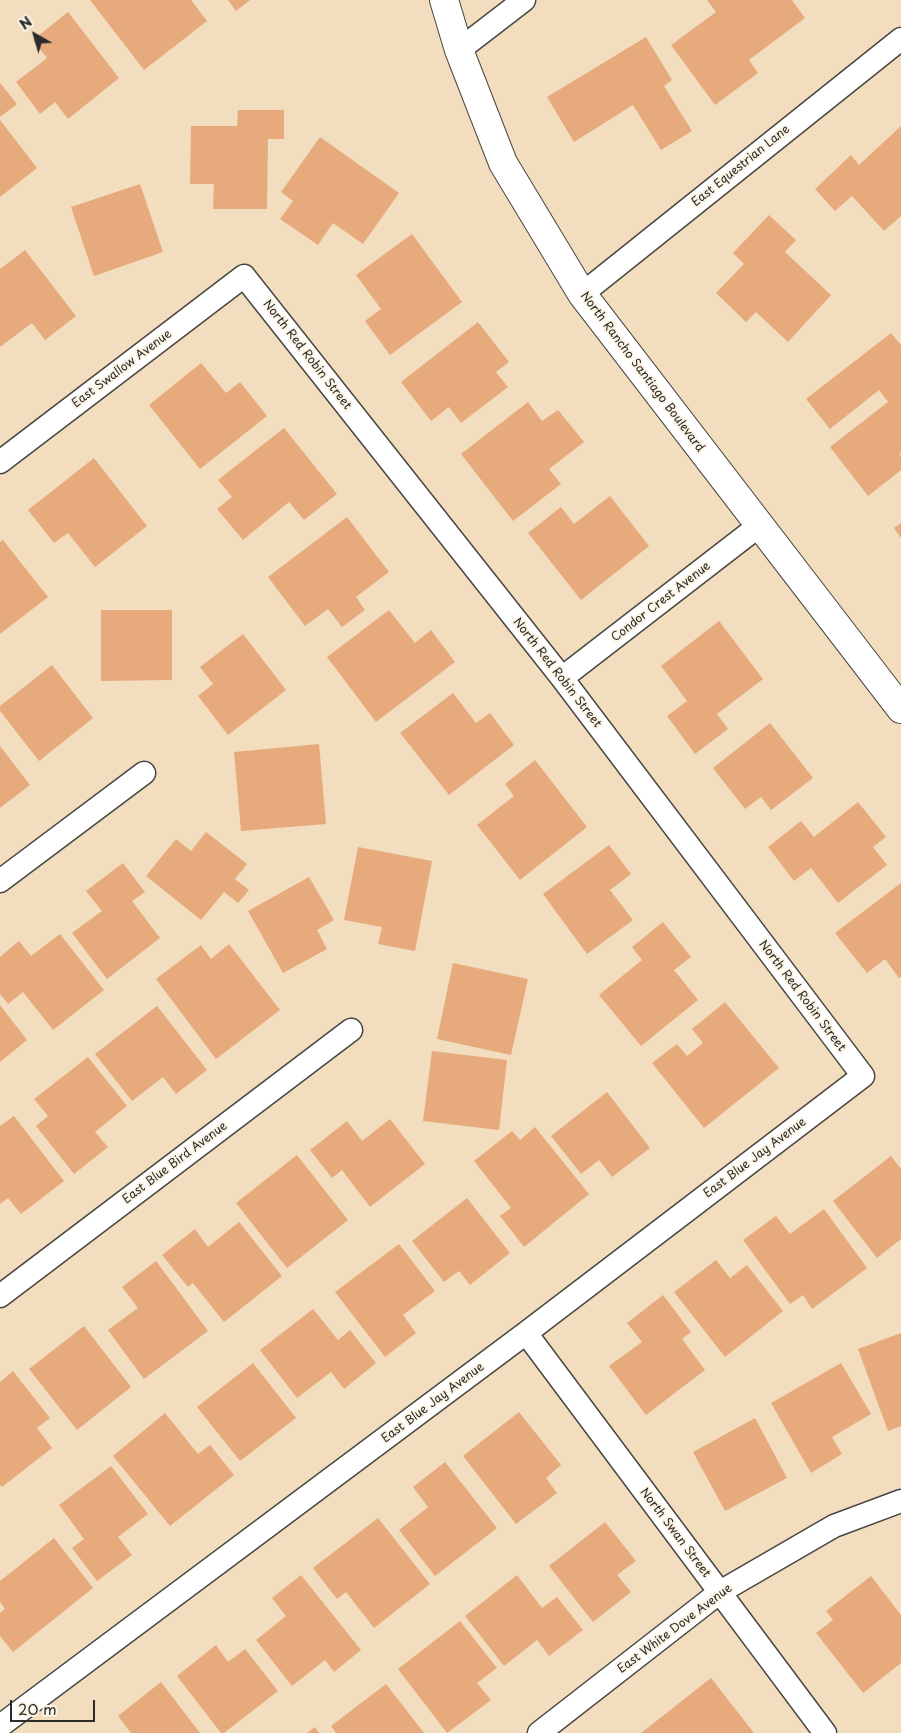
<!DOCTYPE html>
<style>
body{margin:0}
#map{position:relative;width:901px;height:1733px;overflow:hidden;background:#f2ddbe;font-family:"Playpen Sans",sans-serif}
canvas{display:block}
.north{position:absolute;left:10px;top:10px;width:50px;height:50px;-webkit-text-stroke:4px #fcf5e5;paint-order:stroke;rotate:322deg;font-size:14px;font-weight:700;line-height:20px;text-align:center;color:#2b2b2b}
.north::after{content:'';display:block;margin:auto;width:18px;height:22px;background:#2b2b2b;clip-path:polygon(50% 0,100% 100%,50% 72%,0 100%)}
.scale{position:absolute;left:10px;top:1700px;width:85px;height:22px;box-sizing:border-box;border:2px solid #2b2b2b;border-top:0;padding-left:6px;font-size:15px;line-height:18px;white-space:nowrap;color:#2b2b2b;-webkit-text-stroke:4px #fcf5e5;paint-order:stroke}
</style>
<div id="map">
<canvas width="901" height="1733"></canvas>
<div class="north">N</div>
<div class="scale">20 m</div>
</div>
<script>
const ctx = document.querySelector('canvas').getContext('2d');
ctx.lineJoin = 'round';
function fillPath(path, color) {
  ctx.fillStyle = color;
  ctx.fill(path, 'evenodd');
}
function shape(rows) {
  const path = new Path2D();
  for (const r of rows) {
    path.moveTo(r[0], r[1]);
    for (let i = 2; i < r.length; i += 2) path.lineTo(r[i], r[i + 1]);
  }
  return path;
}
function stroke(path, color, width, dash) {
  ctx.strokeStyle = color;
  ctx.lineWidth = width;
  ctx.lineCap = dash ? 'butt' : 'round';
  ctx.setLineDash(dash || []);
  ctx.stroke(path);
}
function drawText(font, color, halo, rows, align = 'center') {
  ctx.font = font + ' "Playpen Sans",sans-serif';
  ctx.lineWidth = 4;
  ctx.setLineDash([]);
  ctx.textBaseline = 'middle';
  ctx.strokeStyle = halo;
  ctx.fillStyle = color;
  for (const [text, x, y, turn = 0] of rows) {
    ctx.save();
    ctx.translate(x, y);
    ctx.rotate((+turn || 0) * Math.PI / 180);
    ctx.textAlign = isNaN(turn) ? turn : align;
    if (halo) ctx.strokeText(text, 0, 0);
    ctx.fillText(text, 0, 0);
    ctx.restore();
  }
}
const building = shape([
 [90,0,191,0,207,21,144,70],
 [228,0,250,0,236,11],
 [707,0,792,0,805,18,749,60,758,73,715,105,671,45,716,12],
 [68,12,119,78,68,119,55,102,40,114,16,82,47,58,33,40],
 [646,37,672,80,664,86,692,131,661,150,633,105,574,142,547,97],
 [0,83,17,104,0,117],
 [238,110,284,110,284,139,268,139,267,209,213,209,214,184,190,184,191,126,237,126],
 [0,120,37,168,0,197],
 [901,126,901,216,884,231,852,196,835,211,815,189,851,155,859,165],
 [320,137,399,193,363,244,333,223,318,245,280,219,293,201,281,192],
 [140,184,163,252,94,276,71,207],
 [769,215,796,240,785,252,831,295,788,342,756,312,746,322,716,293,744,264,733,253],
 [412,234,462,302,390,355,365,321,381,309,356,275],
 [25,250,76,316,45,340,32,323,0,347,0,269],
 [478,322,509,362,496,372,508,387,461,423,449,407,431,421,401,382],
 [891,333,901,345,901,453,899,454,901,456,901,470,868,496,830,447,888,402,879,390,830,429,806,399],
 [201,363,226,393,240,382,267,416,200,469,149,405],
 [528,402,542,421,558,410,584,442,549,469,561,484,513,521,461,454],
 [284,428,337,494,304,520,289,502,243,540,217,509,232,497,218,480],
 [94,458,147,526,95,567,68,533,54,543,28,510],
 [610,496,649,546,581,600,528,533,561,507,574,524],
 [347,517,389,572,356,597,365,610,342,627,328,609,305,626,268,577],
 [901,523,901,538,894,528],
 [3,540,48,597,0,634,0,542],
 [101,610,172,610,172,680,101,681],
 [389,610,415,643,431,630,455,662,376,722,327,657],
 [719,621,763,679,717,714,728,729,695,754,667,716,687,701,661,666],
 [243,634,286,690,228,735,198,696,213,684,200,667],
 [52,665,93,718,39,761,0,711,0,706],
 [453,693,476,723,490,713,514,745,449,795,400,733],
 [770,723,813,778,771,810,761,797,745,809,713,768],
 [319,744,326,824,241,831,234,752],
 [0,746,30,785,0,808],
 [535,760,587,827,520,880,477,825,514,796,505,784],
 [858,802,886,837,873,847,887,865,838,903,811,868,794,881,768,847,801,821,814,837],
 [206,832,247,864,235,879,249,890,238,903,224,892,201,920,146,876,176,839,191,851],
 [609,845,631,874,610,890,633,920,587,954,543,894],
 [358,847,432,861,415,951,378,944,382,927,344,920],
 [123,863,145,892,132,901,160,938,107,979,72,933,102,911,86,891],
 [309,877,334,920,317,930,327,949,283,973,248,911],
 [901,883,901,977,899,978,885,959,867,973,835,933],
 [663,922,691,957,674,970,698,1000,641,1046,599,995,642,960,632,947],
 [60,934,104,990,53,1030,23,992,8,1004,0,994,0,957,19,941,31,956],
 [229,944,280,1010,216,1059,156,979,201,945,211,959],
 [453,963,528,979,511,1055,437,1039],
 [725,1002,779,1068,704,1128,652,1063,677,1044,687,1056,703,1043,692,1029],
 [0,1005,27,1040,0,1062],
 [157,1006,207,1070,176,1094,163,1077,132,1101,95,1054],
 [432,1051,507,1060,499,1130,423,1121],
 [88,1057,127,1106,95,1132,108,1147,74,1174,36,1126,48,1116,34,1099],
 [607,1092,650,1148,612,1177,599,1160,581,1174,551,1136],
 [14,1116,64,1181,21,1214,8,1198,0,1204,0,1126],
 [390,1119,425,1164,370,1207,342,1170,332,1178,310,1150,347,1121,362,1141],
 [535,1127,589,1194,524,1247,500,1216,511,1208,474,1161,512,1131,520,1140],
 [297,1155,348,1220,287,1268,236,1203],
 [891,1156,901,1169,901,1239,877,1258,833,1201],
 [467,1198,510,1253,470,1285,459,1271,444,1282,412,1241],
 [824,1209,867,1268,812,1309,803,1295,790,1304,743,1240,776,1216,790,1234],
 [239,1222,282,1276,224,1322,193,1283,188,1287,162,1255,195,1229,208,1247],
 [399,1244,435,1291,403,1315,416,1333,385,1357,335,1292],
 [716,1260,730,1278,747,1265,783,1311,725,1357,674,1292],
 [156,1261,208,1331,144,1379,108,1330,138,1308,122,1287],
 [663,1295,691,1332,682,1339,705,1370,646,1415,609,1366,642,1342,627,1323],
 [313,1309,338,1340,350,1330,376,1363,344,1389,331,1372,297,1398,260,1350],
 [84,1326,131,1387,77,1430,29,1369],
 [901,1333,901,1426,888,1431,858,1349],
 [253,1363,296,1418,240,1461,197,1407],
 [841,1363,871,1414,832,1437,842,1454,811,1473,771,1403],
 [13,1371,50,1418,37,1428,52,1448,2,1487,0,1485,0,1382],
 [519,1412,561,1465,546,1478,557,1493,516,1524,463,1456],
 [165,1413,198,1454,210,1445,234,1475,170,1526,113,1456],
 [755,1418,787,1478,725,1511,693,1452],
 [445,1462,497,1528,435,1576,399,1530,428,1507,413,1487],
 [111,1466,148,1514,118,1537,132,1555,97,1581,72,1548,84,1539,59,1505],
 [378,1518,430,1584,374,1628,346,1592,337,1599,313,1568],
 [605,1522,636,1561,617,1575,631,1592,593,1622,549,1566],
 [54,1538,93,1588,13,1652,0,1636,0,1613,5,1609,0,1602,0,1581],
 [301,1575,361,1650,334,1672,325,1660,292,1686,256,1640,286,1616,272,1598],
 [517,1575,542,1608,557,1597,583,1630,549,1656,537,1640,504,1666,465,1616],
 [871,1576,901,1615,901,1663,863,1693,816,1633,833,1620,826,1611],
 [460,1621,497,1668,477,1683,491,1700,447,1733,398,1669],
 [216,1645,228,1662,245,1649,278,1691,224,1733,221,1733,177,1676],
 [711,1678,754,1733,641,1733],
 [161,1682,200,1733,131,1733,118,1716],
 [386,1684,424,1733,336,1733,331,1726],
 [315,1727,319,1733,307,1733]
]);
const street = shape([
 [459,50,524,0],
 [582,294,901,39],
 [0,462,244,276,562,678,863,1076,526,1333,0,1726],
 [562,678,760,525],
 [0,881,144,773],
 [0,1296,351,1030],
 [526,1333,825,1733],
 [539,1733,720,1592,834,1526,901,1501]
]);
const secondary = shape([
 [444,0,459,50,503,163,582,294,901,709]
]);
const streetNames = [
 ["East Equestrian Lane",741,166,-39],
 ["North Red Robin Street",307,355,52],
 ["East Swallow Avenue",122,369,-37],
 ["North Rancho Santiago Boulevard",642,372,53],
 ["Condor Crest Avenue",661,602,-38],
 ["North Red Robin Street",557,673,52],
 ["North Red Robin Street",802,996,53],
 ["East Blue Jay Avenue",755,1158,-37],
 ["East Blue Bird Avenue",175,1163,-37],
 ["East Blue Jay Avenue",433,1403,-37],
 ["North Swan Street",675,1533,53],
 ["East White Dove Avenue",675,1629,-37]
];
fillPath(building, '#e7aa7c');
stroke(street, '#494641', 25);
stroke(secondary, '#494641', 30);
stroke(street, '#fff', 22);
stroke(secondary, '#fff', 28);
drawText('12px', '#2b2b2b', '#fcf5e5', streetNames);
</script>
